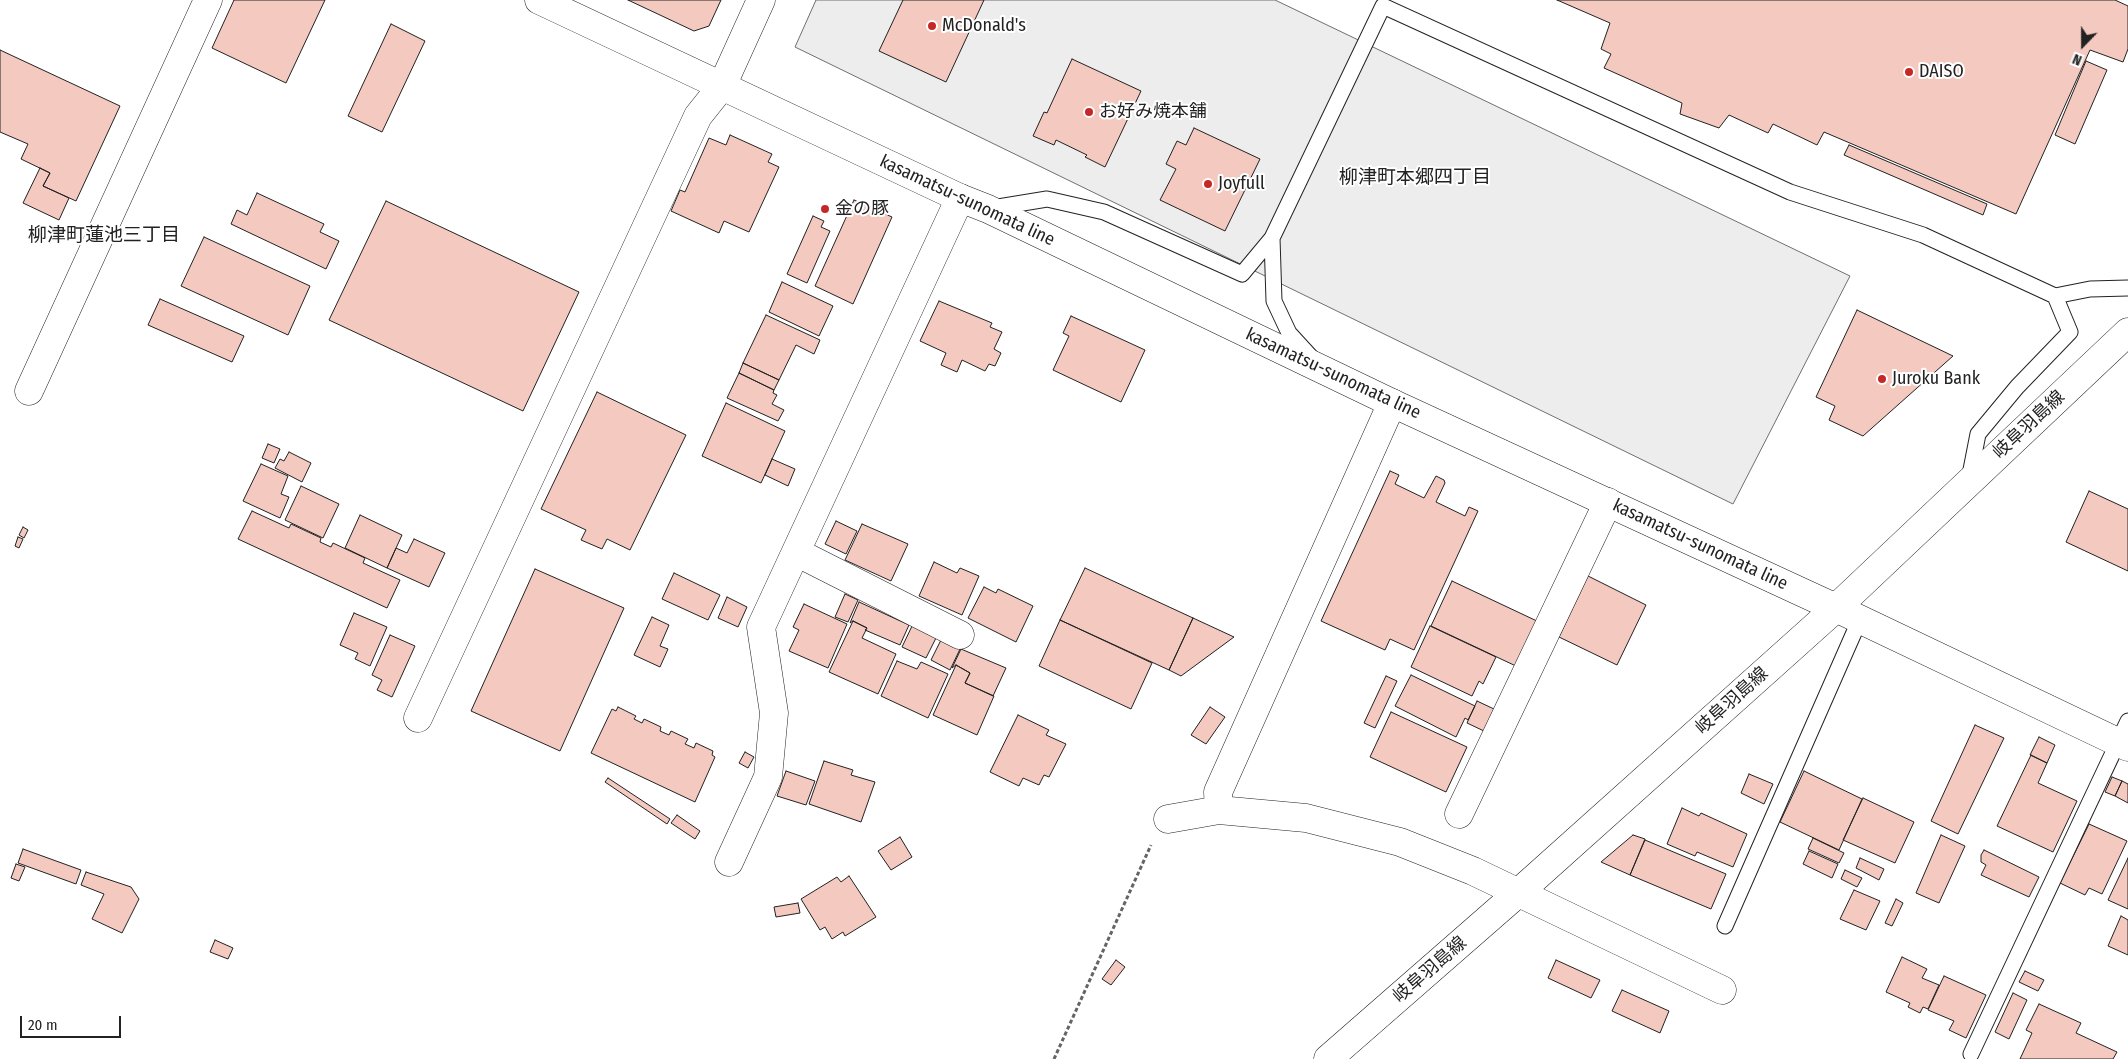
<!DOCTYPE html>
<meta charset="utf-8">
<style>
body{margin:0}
#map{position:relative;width:2128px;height:1059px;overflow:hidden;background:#fff;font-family:"Fira Sans Condensed",sans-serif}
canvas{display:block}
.north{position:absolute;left:2058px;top:20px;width:50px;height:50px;-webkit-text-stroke:4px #fff;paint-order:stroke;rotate:202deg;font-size:14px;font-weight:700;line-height:20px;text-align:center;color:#222}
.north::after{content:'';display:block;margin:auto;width:18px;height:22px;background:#222;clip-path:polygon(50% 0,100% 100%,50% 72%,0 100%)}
.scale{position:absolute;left:20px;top:1016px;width:101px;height:22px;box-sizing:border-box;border:2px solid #222;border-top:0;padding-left:6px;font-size:15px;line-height:18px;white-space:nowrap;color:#222;-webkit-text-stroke:4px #fff;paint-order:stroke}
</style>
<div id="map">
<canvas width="2128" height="1059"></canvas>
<div class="north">N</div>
<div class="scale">20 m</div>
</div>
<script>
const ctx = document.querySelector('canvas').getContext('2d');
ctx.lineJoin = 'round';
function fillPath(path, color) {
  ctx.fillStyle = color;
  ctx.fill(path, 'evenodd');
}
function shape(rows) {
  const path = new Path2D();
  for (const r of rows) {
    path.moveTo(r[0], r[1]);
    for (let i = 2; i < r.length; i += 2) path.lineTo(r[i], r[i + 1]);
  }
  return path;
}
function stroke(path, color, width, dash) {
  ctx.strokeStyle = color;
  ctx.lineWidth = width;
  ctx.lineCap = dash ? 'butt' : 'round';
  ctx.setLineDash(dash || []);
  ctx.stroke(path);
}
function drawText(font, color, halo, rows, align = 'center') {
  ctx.font = font + ' "Fira Sans Condensed","Noto Sans JP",sans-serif';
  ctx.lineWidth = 4;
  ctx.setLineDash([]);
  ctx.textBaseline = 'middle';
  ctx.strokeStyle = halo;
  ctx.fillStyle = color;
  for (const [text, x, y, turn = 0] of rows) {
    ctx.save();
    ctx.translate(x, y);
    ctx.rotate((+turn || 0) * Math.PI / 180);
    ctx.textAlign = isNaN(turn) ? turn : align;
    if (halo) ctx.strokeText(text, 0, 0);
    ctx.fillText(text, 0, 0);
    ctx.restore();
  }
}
const parking = shape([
 [816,0,1275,0,1850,276,1733,504,795,47,816,0]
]);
const building = shape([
 [234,0,325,0,286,83,212,48,234,0],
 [628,0,721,0,709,26,694,31,628,0],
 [903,0,984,0,946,82,879,51,903,0],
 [1557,0,2115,0,2128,6,2128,49,2123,62,2090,50,2016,214,1824,132,1817,145,1773,124,1768,133,1729,115,1719,128,1680,114,1682,103,1604,68,1611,54,1601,49,1610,23,1557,0],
 [391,24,425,41,382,132,348,116,391,24],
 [0,50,120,106,76,201,43,186,50,173,21,159,28,144,0,132,0,50],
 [1072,59,1141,91,1105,167,1085,157,1087,155,1056,140,1054,145,1033,136,1044,112,1047,113,1072,59],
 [2086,61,2107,70,2075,144,2055,135,2086,61],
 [1194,128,1260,159,1225,231,1160,200,1176,169,1166,164,1177,141,1186,145,1194,128],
 [730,135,772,154,768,162,779,167,749,232,724,221,719,233,671,211,680,190,685,192,709,138,726,145,730,135],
 [1849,145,1987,204,1983,215,1844,155,1849,145],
 [40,168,50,173,43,186,69,198,59,220,23,203,40,168],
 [257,193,324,224,320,232,339,241,326,269,231,224,237,210,247,215,257,193],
 [854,200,892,217,853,304,815,286,854,200],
 [386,201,579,292,523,411,329,320,386,201],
 [813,216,824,221,821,227,830,231,807,283,787,274,813,216],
 [204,237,310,286,288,335,181,286,204,237],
 [782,282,833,306,819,336,769,312,782,282],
 [160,299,244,336,232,362,148,325,160,299],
 [939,301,992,323,990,327,1002,332,994,349,1001,353,995,366,989,364,985,371,962,360,957,372,941,365,946,353,920,341,939,301],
 [1857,310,1953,356,1863,436,1829,420,1835,406,1816,397,1857,310],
 [766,315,820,340,814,354,796,345,779,380,743,363,766,315],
 [1071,316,1145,350,1121,402,1053,370,1069,336,1063,333,1071,316],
 [743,363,779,380,774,390,739,373,743,363],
 [739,373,774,390,773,393,777,395,772,404,784,410,778,421,727,398,739,373],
 [597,392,686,435,630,550,607,539,602,549,581,540,586,530,541,509,597,392],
 [726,403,785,431,761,483,702,456,726,403],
 [268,444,280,449,274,463,262,458,268,444],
 [289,452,311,463,302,482,275,468,280,459,284,461,289,452],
 [772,459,795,469,788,486,765,475,772,459],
 [261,464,288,476,281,494,289,497,280,518,243,501,261,464],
 [1390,471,1399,475,1395,484,1424,498,1436,476,1444,480,1445,483,1436,502,1465,516,1469,507,1478,511,1414,650,1390,639,1385,650,1321,621,1390,471],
 [301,486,339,504,323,538,285,520,301,486],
 [2089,491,2128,509,2128,571,2066,542,2089,491],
 [252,511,289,528,291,524,321,538,320,542,331,547,333,543,365,558,363,563,400,580,387,608,238,539,252,511],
 [360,515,402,535,387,568,345,548,360,515],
 [836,521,857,531,846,554,825,544,836,521],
 [862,524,908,544,891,581,845,560,862,524],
 [23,527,28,530,24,538,19,535,23,527],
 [18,537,23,539,19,548,15,546,18,537],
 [414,539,445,553,429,587,387,568,396,548,407,553,414,539],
 [934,562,957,573,960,568,979,576,962,615,919,596,934,562],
 [1085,568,1193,618,1169,670,1060,620,1085,568],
 [535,569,624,608,560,751,471,711,535,569],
 [674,573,720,595,708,620,662,599,674,573],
 [1588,576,1646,605,1617,665,1559,637,1588,576],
 [1452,581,1539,622,1518,667,1431,626,1452,581],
 [984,587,996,593,998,589,1033,606,1016,642,968,618,984,587],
 [845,594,858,600,848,622,835,617,845,594],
 [727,597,747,607,738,627,718,618,727,597],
 [859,602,909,625,900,645,865,630,867,628,853,621,850,623,859,602],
 [804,604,847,624,828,668,789,651,799,630,793,627,804,604],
 [354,613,387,627,370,666,355,659,358,653,340,645,354,613],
 [652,617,669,625,660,646,668,649,660,667,634,655,652,617],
 [1193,618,1234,637,1181,676,1169,670,1193,618],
 [1060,620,1152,663,1131,709,1039,666,1060,620],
 [853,621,867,628,862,638,896,654,878,694,829,672,853,621],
 [913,624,937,636,926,658,902,647,913,624],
 [1430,626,1496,657,1483,684,1479,681,1472,696,1411,667,1430,626],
 [390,635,415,646,392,697,377,690,382,680,372,675,390,635],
 [942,638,961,647,950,670,931,660,942,638],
 [961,649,1006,668,993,696,965,683,970,673,956,665,952,668,961,649],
 [897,661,917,669,921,662,948,674,928,718,881,696,897,661],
 [956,665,970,673,965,683,994,696,977,735,933,715,956,665],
 [1411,675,1475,706,1468,720,1465,718,1456,737,1395,706,1411,675],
 [1386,676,1397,681,1375,728,1364,723,1386,676],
 [1477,701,1494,709,1484,731,1467,723,1477,701],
 [618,707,636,716,634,719,642,723,644,719,661,727,660,731,669,735,671,731,688,739,685,744,694,748,696,743,713,751,712,755,715,757,695,802,591,753,612,709,616,711,618,707],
 [1210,707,1225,717,1206,744,1191,735,1210,707],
 [1391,712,1467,747,1446,792,1370,757,1391,712],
 [1018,715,1049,730,1046,735,1066,744,1049,777,1044,775,1039,785,1023,778,1019,786,990,772,1018,715],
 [1975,725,2004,738,1958,834,1931,821,1975,725],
 [2039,737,2055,745,2047,763,2030,755,2039,737],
 [745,752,754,757,748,768,739,763,745,752],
 [2031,755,2047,763,2038,783,2077,801,2053,852,1997,826,2031,755],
 [824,761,853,770,851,775,875,782,861,822,809,804,824,761],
 [786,771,815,781,806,805,777,796,786,771],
 [1804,771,1862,799,1839,850,1780,822,1804,771],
 [1749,774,1773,784,1764,804,1741,793,1749,774],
 [2112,777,2122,781,2115,796,2105,792,2112,777],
 [608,778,670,819,667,824,605,782,608,778],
 [2122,781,2128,784,2128,803,2115,796,2122,781],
 [1863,798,1914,822,1895,863,1843,840,1863,798],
 [1682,808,1699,816,1701,813,1747,834,1733,867,1697,852,1695,856,1667,844,1682,808],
 [677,815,700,831,695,839,671,823,677,815],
 [2089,824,2127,841,2102,894,2089,888,2085,895,2060,883,2089,824],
 [1633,835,1645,839,1630,875,1601,862,1633,835],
 [1941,835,1965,846,1939,903,1916,893,1941,835],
 [900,837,912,857,891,870,878,851,900,837],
 [1813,838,1844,853,1839,863,1808,849,1813,838],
 [1645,840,1726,874,1711,909,1630,875,1645,840],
 [23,849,81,870,76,884,18,863,23,849],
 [1984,850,2039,877,2029,897,1981,875,1986,865,1981,862,1981,855,1984,850],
 [1809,851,1838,864,1832,878,1803,864,1809,851],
 [1860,858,1884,869,1879,880,1856,868,1860,858],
 [2128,858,2128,909,2108,900,2128,858],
 [16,864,25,867,19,881,11,878,16,864],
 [1845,870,1862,878,1857,887,1841,879,1845,870],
 [86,872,131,887,139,899,122,933,92,919,104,894,81,885,86,872],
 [849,876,876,917,845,936,843,932,832,939,825,927,820,930,801,899,837,877,841,882,849,876],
 [1854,890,1880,901,1866,930,1840,919,1854,890],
 [1896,899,1903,903,1892,926,1885,923,1896,899],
 [798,903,800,913,776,917,774,907,798,903],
 [2121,916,2128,920,2128,955,2108,946,2121,916],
 [215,940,233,948,228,959,210,952,215,940],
 [1902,957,1927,969,1922,978,1939,985,1928,1009,1923,1007,1920,1013,1908,1007,1910,1003,1886,992,1902,957],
 [1116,960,1125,967,1111,985,1102,979,1116,960],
 [1556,960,1600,980,1591,998,1548,978,1556,960],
 [2025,971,2044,980,2038,991,2019,982,2025,971],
 [1944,976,1986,995,1966,1038,1949,1030,1954,1021,1928,1010,1944,976],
 [1622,990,1669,1011,1660,1033,1612,1011,1622,990],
 [2013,993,2027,1000,2009,1039,1995,1032,2013,993],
 [2039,1004,2081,1023,2076,1033,2117,1052,2113,1059,2020,1059,2032,1033,2026,1030,2039,1004]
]);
const path = shape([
 [1054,1059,1151,845]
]);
const service = shape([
 [992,208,1047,199,1104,212,1242,274,1272,238,1383,6,1790,192,1923,235,2055,296,2090,289,2128,288],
 [1272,238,1274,301,1289,333,1311,357],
 [1969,480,1978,434,2017,387,2070,332,2055,296],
 [1725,926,1860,619],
 [1971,1054,2128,721]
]);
const minor = shape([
 [29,391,208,0],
 [796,552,960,635],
 [418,718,698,116,722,86,761,0],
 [1219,810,1218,792,1392,403],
 [1459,814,1608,502],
 [1168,819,1219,810,1306,818,1400,842,1473,871,1722,990],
 [729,862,768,777,774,713,761,627,960,198]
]);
const secondary = shape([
 [539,0,960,198,988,209,1392,403,1836,608,2128,747],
 [1328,1059,1518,893,1836,608,2128,332]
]);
const markers = [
 [932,26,5,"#c62828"],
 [1909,72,5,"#c62828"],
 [1089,112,5,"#c62828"],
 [1208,184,5,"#c62828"],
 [825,209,5,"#c62828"],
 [1882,379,5,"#c62828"]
];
const poiNames = [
 ["McDonald's",942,26],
 ["DAISO",1919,72],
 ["お好み焼本舗",1099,112],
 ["Joyfull",1218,184],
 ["金の豚",835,209],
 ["Juroku Bank",1892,379]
];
const streetNames = [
 ["kasamatsu-sunomata line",967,201,25],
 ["kasamatsu-sunomata line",1333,374,25],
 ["岐阜羽島線",2029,425,-43],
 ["kasamatsu-sunomata line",1700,545,25],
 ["岐阜羽島線",1732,701,-42],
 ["岐阜羽島線",1430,970,-41]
];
const neighbourhoodNames = [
 ["柳津町本郷四丁目",1415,178],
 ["柳津町蓮池三丁目",104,236]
];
fillPath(parking, '#ededed');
stroke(parking, '#6f6f6f', 1);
fillPath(building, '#f3c9c0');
stroke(building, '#222', 1);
stroke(service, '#222', 17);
stroke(minor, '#222', 29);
stroke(secondary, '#222', 29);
stroke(path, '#646464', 3, [4, 2.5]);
stroke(service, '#fff', 15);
stroke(minor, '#fff', 28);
stroke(secondary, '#fff', 28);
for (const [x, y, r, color] of markers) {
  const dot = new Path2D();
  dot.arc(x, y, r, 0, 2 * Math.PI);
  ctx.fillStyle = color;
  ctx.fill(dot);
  stroke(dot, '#fff', 2);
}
drawText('18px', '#222', '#fff', poiNames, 'left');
drawText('18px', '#222', '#fff', streetNames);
drawText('19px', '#222', '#fff', neighbourhoodNames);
</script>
